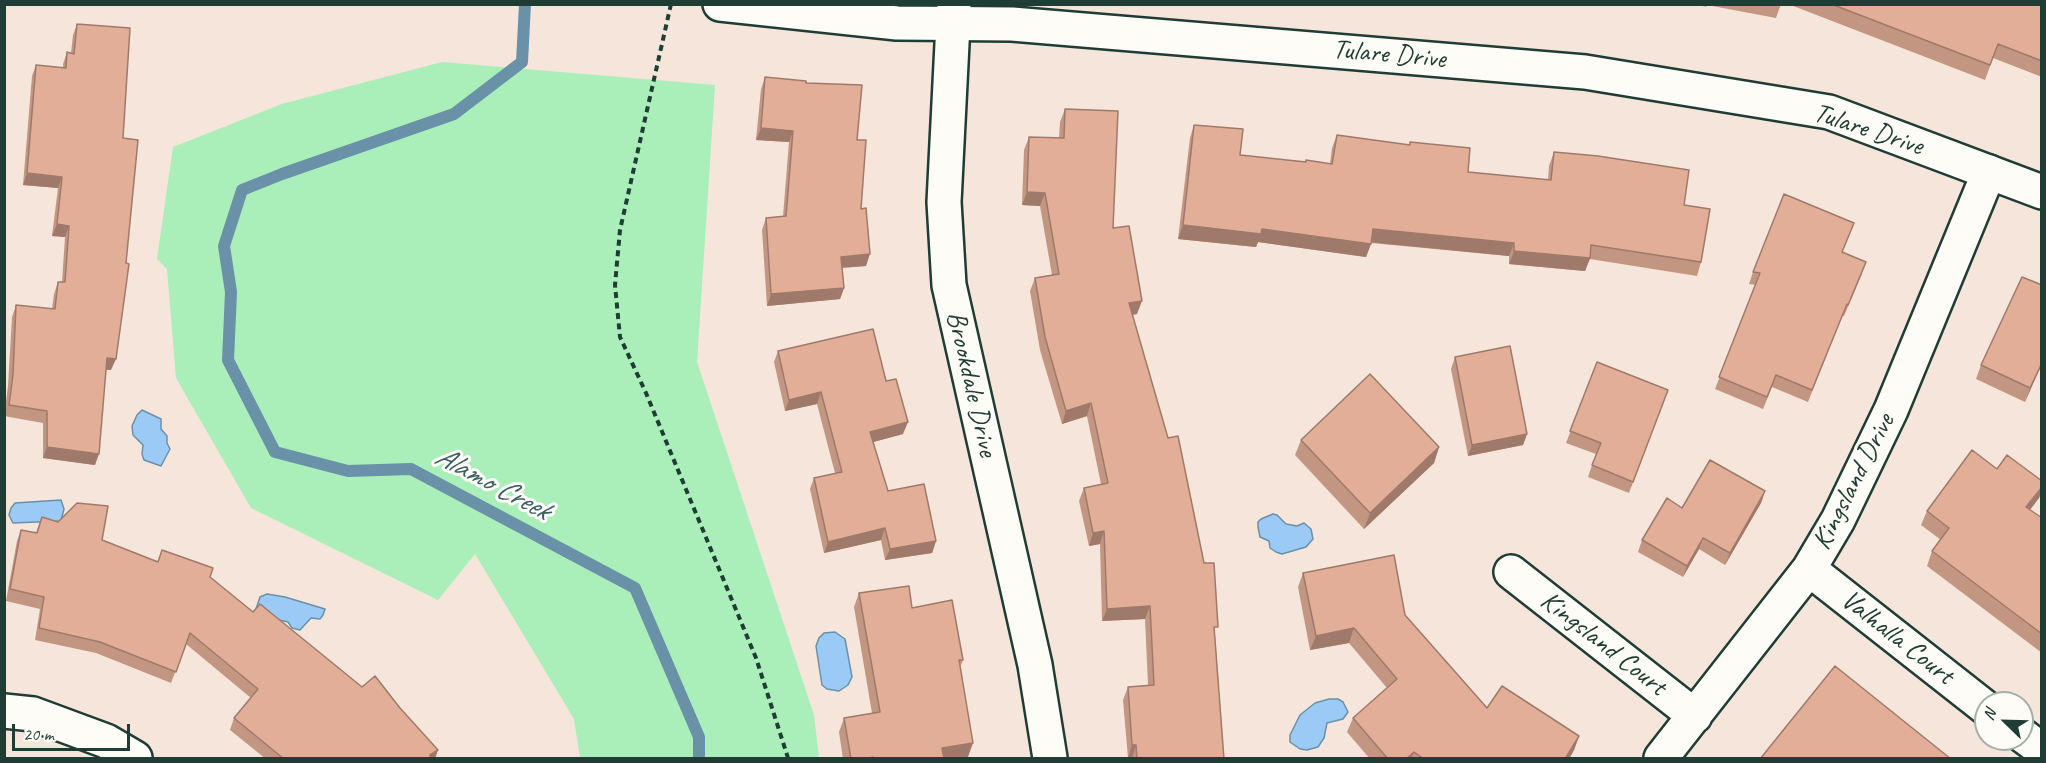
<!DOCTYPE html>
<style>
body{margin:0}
#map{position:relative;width:2046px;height:763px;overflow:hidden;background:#f5e5da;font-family:Caveat,sans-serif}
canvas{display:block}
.frame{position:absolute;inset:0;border:6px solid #1f3d34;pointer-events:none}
.north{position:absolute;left:1974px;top:691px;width:60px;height:60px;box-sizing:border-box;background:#fdfcf7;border:2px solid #a4b0a9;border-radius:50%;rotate:293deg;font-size:16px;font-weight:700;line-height:24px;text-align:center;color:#1f3d34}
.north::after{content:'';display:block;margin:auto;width:21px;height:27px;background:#1f3d34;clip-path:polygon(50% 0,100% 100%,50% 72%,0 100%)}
.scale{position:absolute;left:12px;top:724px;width:118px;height:27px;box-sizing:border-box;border:3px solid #1f3d34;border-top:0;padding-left:8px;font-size:18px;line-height:21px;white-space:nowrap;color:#1f3d34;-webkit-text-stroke:4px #fdfcf7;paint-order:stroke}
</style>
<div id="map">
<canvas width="2046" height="763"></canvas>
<div class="frame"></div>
<div class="north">N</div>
<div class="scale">20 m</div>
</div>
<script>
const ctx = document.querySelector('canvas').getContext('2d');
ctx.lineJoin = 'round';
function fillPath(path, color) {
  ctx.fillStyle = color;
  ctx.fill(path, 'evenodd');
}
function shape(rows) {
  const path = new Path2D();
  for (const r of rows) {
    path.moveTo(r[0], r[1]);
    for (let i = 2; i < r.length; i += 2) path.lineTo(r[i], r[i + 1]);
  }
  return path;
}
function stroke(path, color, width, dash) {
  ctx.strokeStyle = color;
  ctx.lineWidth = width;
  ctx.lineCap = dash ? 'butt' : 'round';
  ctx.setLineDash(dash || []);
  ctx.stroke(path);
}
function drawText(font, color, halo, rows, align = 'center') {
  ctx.font = font + ' Caveat,sans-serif';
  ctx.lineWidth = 6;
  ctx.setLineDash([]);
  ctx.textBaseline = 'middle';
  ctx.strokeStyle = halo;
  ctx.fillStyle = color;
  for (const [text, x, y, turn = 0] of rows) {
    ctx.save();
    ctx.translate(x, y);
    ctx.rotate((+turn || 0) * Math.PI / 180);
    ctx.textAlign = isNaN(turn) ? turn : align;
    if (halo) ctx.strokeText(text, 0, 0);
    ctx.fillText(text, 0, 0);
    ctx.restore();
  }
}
const green = shape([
 [442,62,715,85,697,362,814,715,819,758,580,758,574,719,475,554,438,600,251,508,176,378,167,269,157,259,173,147,282,104]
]);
const water = shape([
 [142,410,161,419,161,429,167,436,167,443,170,449,161,466,144,460,142,454,143,445,133,435,132,426,137,415,142,410],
 [61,500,64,509,61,521,13,523,9,515,11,508,15,503,61,500],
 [1273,514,1277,515,1286,524,1297,526,1304,523,1311,529,1313,539,1306,547,1282,554,1276,552,1270,548,1269,541,1260,537,1258,527,1258,522,1261,519,1273,514],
 [267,594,285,597,325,609,323,615,320,619,311,618,300,630,292,628,288,622,270,618,256,609,260,597,267,594],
 [835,632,845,639,852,677,848,685,839,691,827,689,822,685,816,646,819,638,824,633,835,632],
 [1329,699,1338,699,1343,702,1348,712,1343,719,1327,723,1324,738,1318,747,1307,750,1300,749,1290,742,1290,735,1300,715,1315,703,1329,699]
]);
const stream = shape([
 [525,4,522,62,454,114,282,174,242,190,224,246,231,292,228,360,275,452,348,471,411,469,635,588,699,737,699,758]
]);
const path = shape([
 [671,4,620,230,615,285,620,337,646,393,756,658,788,758]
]);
const minor = shape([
 [954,4,944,202,949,285,1035,665,1050,758],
 [1809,569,1986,708],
 [1511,572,1695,716],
 [4,711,33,714,106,741,135,758],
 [2022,735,2042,750],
 [1661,758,1809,569,1838,520,1891,410,1989,172]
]);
const tertiary = shape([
 [720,4,897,23,1012,24,1585,72,1829,112,2042,192]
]);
const wall = shape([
 [1696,4,1781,4,1776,18,1707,5,1706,7],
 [1788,4,2042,4,2042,77,1993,58,1985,80],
 [77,24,123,138,111,370,106,370,95,465,43,458,43,423,4,416,8,386,12,317,16,305,52,309,54,294,58,282,62,282,65,237,52,236,58,188,23,185,32,76,36,65,63,68,63,64,67,52,71,53,73,35],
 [765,77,806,83,857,140,866,266,842,268,844,288,840,299,767,306,762,230,766,218,783,216,789,142,756,140,761,89],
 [1065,109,1113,228,1137,314,1132,315,1215,635,1224,759,1128,758,1123,700,1128,687,1148,685,1145,619,1102,621,1100,544,1089,546,1079,501,1084,488,1101,484,1087,416,1062,424,1040,350,1030,291,1035,278,1052,275,1040,206,1022,205,1024,150,1029,137,1059,138,1060,122],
 [1194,125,1240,155,1305,162,1330,164,1332,148,1337,135,1409,145,1410,142,1468,172,1548,180,1549,166,1554,152,1684,205,1701,262,1697,276,1590,259,1585,271,1509,264,1509,256,1371,243,1366,257,1258,242,1256,247,1178,239,1190,138],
 [1842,253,1862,274,1844,316,1842,316,1808,402,1772,387,1763,409,1715,389,1756,285,1749,284,1753,272],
 [2042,285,2042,371,2039,370,2025,402,1976,379,1981,365],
 [778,351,886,381,903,434,873,442,888,491,936,541,932,553,885,560,881,540,824,553,810,489,814,478,835,473,817,404,785,411,774,362],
 [1455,357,1527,434,1523,445,1468,456,1451,369],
 [1597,362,1668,390,1629,493,1588,477,1596,454,1566,443],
 [1301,440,1439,447,1434,463,1364,529,1295,455],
 [1997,469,2042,481,2042,491,2039,498,2030,510,2042,518,2042,653,1927,566,1932,551,1941,540,1921,525,1927,511],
 [1765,491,1761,503,1725,565,1699,549,1683,577,1638,552,1642,540,1682,508],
 [42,517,158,562,210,577,435,759,266,759,230,730,234,718,251,698,186,644,171,683,96,653,35,640,40,609,6,601,17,541,21,530,36,533],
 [1303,573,1405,615,1487,708,1579,736,1574,750,1569,759,1370,759,1347,732,1353,718,1387,688,1349,643,1310,650,1298,587],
 [859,593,912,608,963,660,960,667,968,757,956,759,843,759,839,732,844,718,872,713,854,607]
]);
const shadedWall = shape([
 [761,128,793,131,789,142,756,140],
 [27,173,62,177,58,188,23,185],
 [1027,192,1045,193,1040,206,1022,205],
 [57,224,69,226,65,237,52,236],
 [1183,225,1262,229,1371,244,1366,257,1258,242,1256,247,1178,239],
 [1373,229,1514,243,1509,256,1368,242],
 [1514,251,1590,258,1585,271,1509,264],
 [870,254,866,266,837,268,841,257],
 [844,288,840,299,767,306,771,294],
 [1142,301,1137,314,1124,316,1129,303],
 [107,358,116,359,111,370,102,369],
 [2042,363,2039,370,2025,402,2030,388],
 [821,392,817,404,785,411,789,400],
 [1091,403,1087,416,1062,424,1066,411],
 [908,422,903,434,866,444,870,432],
 [1527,434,1523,445,1468,456,1472,445],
 [47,447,99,454,95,465,43,458],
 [1439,447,1434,463,1364,529,1370,513],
 [2042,487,2042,491,2039,498,2021,521,2026,507],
 [1765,491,1761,503,1725,565,1730,553],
 [885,528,881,540,824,553,828,542],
 [1104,531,1100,544,1089,546,1093,533],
 [1703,538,1699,549,1683,577,1687,566],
 [936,541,932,553,885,560,890,549],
 [1150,606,1145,619,1102,621,1107,609],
 [1354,628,1349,643,1310,650,1316,636],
 [1579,736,1574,750,1569,759,1565,759],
 [973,743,968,757,956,759,938,759,942,748],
 [1132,745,1136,745,1132,758,1128,758],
 [438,750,435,759,429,759,430,755],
 [1414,752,1411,759,1406,759]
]);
const building = shape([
 [1831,4,2042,4,2042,61,1998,44,1990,65,1831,4],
 [77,24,130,28,123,138,138,140,126,263,129,264,116,359,107,358,99,454,47,447,47,411,9,405,13,375,16,305,55,309,58,282,65,282,69,226,57,224,62,177,27,173,36,65,66,68,67,52,74,54,77,24],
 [765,77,806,81,806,83,862,85,857,140,866,140,861,209,866,208,870,254,841,257,844,288,771,294,766,218,786,216,793,131,761,128,765,77],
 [1065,109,1118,111,1113,228,1129,226,1142,301,1129,303,1168,438,1178,436,1204,563,1214,563,1218,627,1214,627,1224,759,1137,759,1136,745,1132,745,1128,687,1154,685,1150,606,1107,609,1104,531,1093,533,1084,488,1108,483,1091,403,1066,411,1045,337,1035,278,1059,274,1045,193,1027,192,1029,137,1064,138,1065,109],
 [1194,125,1243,129,1240,155,1306,162,1306,160,1332,164,1337,135,1410,145,1410,142,1470,148,1468,172,1551,180,1554,152,1598,156,1689,170,1684,205,1710,209,1701,262,1591,245,1590,258,1514,251,1514,243,1373,229,1371,244,1262,229,1261,234,1183,225,1194,125],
 [1784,194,1854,223,1842,252,1866,262,1848,305,1847,304,1812,390,1776,375,1767,397,1719,377,1760,273,1753,272,1784,194],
 [2022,277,2042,285,2042,363,2030,388,1981,365,2022,277],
 [873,329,886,381,896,379,908,422,870,432,888,491,924,484,936,541,890,549,885,528,828,542,814,478,842,472,821,392,789,400,778,351,873,329],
 [1510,346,1527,434,1472,445,1455,357,1510,346],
 [1597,362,1668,390,1633,482,1592,465,1601,443,1570,431,1597,362],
 [1370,374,1439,447,1370,513,1301,440,1370,374],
 [1972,450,1997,469,2007,455,2042,481,2042,487,2026,507,2042,518,2042,634,1932,551,1949,528,1927,511,1972,450],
 [1710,460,1765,491,1730,553,1703,538,1687,566,1642,540,1667,498,1682,508,1710,460],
 [77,503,108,506,102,540,158,562,162,550,213,568,210,577,253,612,260,604,362,687,375,676,400,708,438,750,430,755,431,759,284,759,234,718,258,689,190,633,176,672,100,642,39,628,44,597,10,589,21,530,37,533,42,517,58,522,77,503],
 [1394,555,1405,615,1487,708,1502,686,1579,736,1565,759,1424,759,1414,752,1406,759,1388,759,1353,718,1397,679,1354,628,1316,636,1303,573,1394,555],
 [909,586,912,608,952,600,963,660,959,660,973,743,942,748,944,759,873,759,873,757,865,759,851,759,844,718,880,712,859,593,909,586],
 [1835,666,1951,759,1760,759,1835,666]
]);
const streetNames = [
 ["Tulare Drive",1389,55,5],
 ["Tulare Drive",1868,130,18],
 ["Brookdale Drive",971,384,77],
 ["Kingsland Drive",1854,482,-63],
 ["Valhalla Court",1897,638,38],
 ["Kingsland Court",1603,644,38]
];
const waterNames = [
 ["Alamo Creek",492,484,28]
];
fillPath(green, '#aaeeb9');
fillPath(water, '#9bcaf6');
stroke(water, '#6992a8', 1.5);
stroke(stream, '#6992a8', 12);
stroke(minor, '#1f3d34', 38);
stroke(tertiary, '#1f3d34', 38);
stroke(path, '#1f3d34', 4, [6, 4.5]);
stroke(minor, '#fdfcf7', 33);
stroke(tertiary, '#fdfcf7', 33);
fillPath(wall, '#c39682');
fillPath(shadedWall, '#9f7a6a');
fillPath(building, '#e3ae97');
stroke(building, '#9f7a6a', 1.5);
drawText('28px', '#1f3d34', '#fdfcf7', streetNames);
drawText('italic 30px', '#3e6064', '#fdfcf7', waterNames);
</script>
